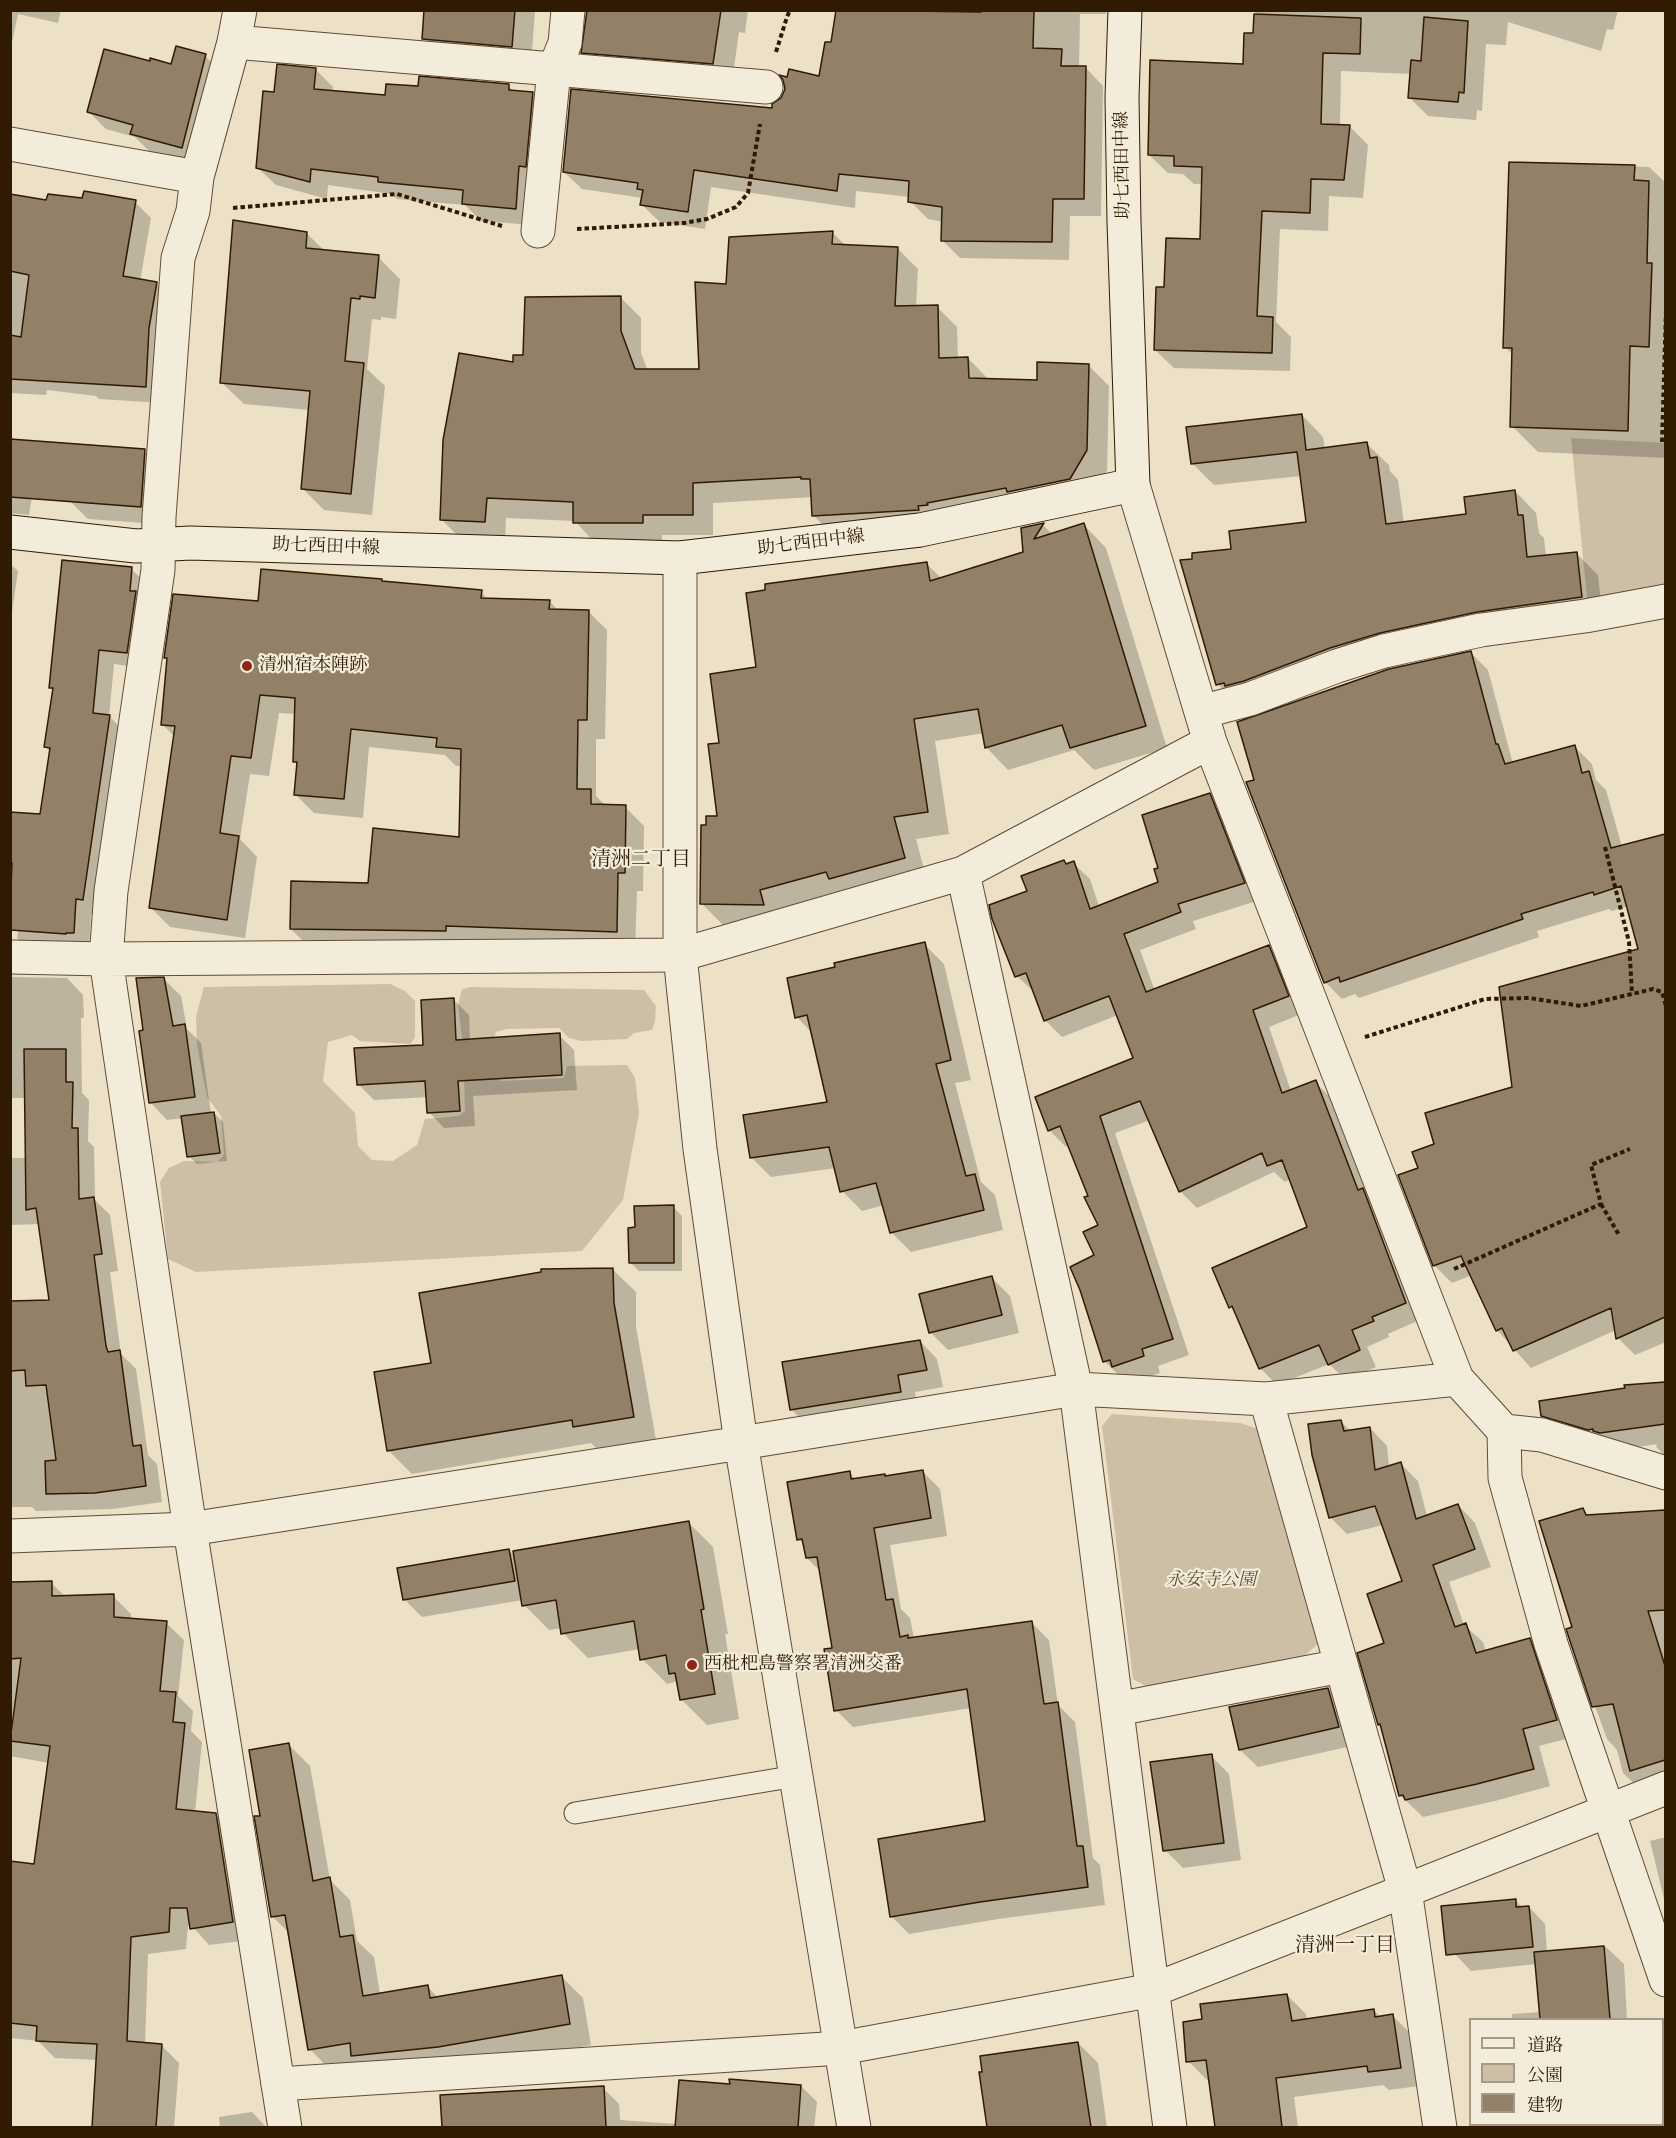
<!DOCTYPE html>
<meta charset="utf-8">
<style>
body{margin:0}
#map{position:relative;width:1676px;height:2138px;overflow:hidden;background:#ece1c6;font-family:Alegreya,"Noto Serif JP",serif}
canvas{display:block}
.frame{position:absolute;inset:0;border:12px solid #301a02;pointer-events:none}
.legend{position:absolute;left:1469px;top:2018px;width:195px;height:108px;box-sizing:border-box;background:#f3ecda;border:2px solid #a59884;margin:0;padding:8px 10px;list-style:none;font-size:18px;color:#301a02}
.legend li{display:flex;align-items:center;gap:12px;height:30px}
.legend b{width:30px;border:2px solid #a59884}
</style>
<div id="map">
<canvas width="1676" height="2138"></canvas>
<div class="frame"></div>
<ul class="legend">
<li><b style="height:8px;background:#f3ecda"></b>道路</li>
<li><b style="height:16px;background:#ccbfa5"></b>公園</li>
<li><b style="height:16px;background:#928168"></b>建物</li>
</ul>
</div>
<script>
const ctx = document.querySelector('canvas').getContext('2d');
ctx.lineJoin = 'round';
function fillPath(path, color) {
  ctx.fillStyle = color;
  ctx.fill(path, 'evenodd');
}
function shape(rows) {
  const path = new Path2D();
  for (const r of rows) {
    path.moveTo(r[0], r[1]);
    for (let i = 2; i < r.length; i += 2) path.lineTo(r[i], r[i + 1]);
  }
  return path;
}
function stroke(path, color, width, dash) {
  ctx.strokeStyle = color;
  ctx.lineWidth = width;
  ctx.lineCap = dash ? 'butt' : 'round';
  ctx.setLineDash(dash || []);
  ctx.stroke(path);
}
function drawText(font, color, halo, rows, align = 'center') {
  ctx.font = font + ' Alegreya,"Noto Serif JP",serif';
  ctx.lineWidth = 4.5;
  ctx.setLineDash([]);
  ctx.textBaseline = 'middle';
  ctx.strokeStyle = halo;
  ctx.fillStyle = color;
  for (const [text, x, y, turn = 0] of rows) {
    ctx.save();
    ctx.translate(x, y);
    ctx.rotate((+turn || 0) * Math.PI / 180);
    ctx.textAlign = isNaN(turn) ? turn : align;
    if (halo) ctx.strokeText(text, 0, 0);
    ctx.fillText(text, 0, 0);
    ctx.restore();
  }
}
const green = shape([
 [1571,438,1665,443,1665,594,1588,607],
 [390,984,405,991,415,1001,415,1038,410,1044,360,1041,352,1035,328,1042,323,1081,355,1113,358,1146,372,1160,393,1161,417,1145,425,1119,459,1116,465,1111,464,1076,490,1074,500,1081,564,1078,567,1066,627,1065,635,1078,639,1113,623,1200,582,1251,196,1272,168,1259,160,1182,169,1168,184,1161,218,1162,224,1154,221,1116,207,1097,197,1045,196,1016,204,987],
 [471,987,644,990,656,1006,655,1021,652,1030,634,1033,627,1039,581,1041,569,1038,559,1028,507,1029,496,1032,491,1044,463,1045,458,1006,462,989],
 [1112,1414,1240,1423,1259,1429,1321,1641,1301,1659,1151,1689,1133,1679,1102,1426]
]);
const shadow = shape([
 [10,10,61,10,58,23,18,14,10,52],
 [425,10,535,10,531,65,443,58,423,38],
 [588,10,748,10,745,33,739,32,732,82,602,71,583,52],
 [838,10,1106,10,1106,14,1080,14,1079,68,1086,68,1103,86,1101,216,1070,216,1069,260,960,258,942,240,943,222,928,219,910,201,910,197,856,191,855,208,711,187,705,229,660,222,642,205,643,198,582,189,564,172,773,109,820,78,832,44],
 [1255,10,1618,10,1613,30,1607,29,1601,51,1508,22,1506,45,1486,44,1482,111,1477,110,1476,120,1428,116,1410,98,1411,74,1341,71,1340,126,1349,126,1368,145,1363,198,1329,196,1328,231,1280,229,1276,322,1291,337,1290,371,1174,368,1155,350,1166,288,1201,241,1203,184,1194,184,1183,174,1168,173,1149,155,1244,65,1254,35],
 [205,56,222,73,199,165,149,151,135,137,106,129,89,112,151,63,172,65],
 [315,69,333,87,332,92,386,97,419,88,508,86,515,92,532,94,550,111,533,225,481,221,465,205,397,199,391,194,328,185,327,199,276,185,258,168,275,94],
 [1510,163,1649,167,1666,183,1666,458,1538,452,1512,426,1514,356,1505,347],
 [10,196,48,202,84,200,135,202,151,218,140,281,156,284,173,300,162,403,99,399,96,396,47,390,46,395,10,393],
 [306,233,325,251,378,257,400,279,396,319,381,317,381,320,372,319,367,369,385,386,372,515,324,510,302,488,310,410,244,404,222,383],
 [833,233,846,246,898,249,918,269,916,307,937,307,957,327,958,359,968,358,988,379,1038,381,1088,365,1109,386,1107,471,1090,499,834,536,813,515,813,497,713,503,713,535,662,535,662,543,595,543,575,521,506,518,505,542,462,540,441,519,514,364,524,357,621,298,641,318,641,353,648,371,701,371,727,285],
 [1302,415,1323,437,1325,449,1367,444,1389,465,1390,471,1398,480,1404,524,1467,515,1515,491,1536,513,1539,533,1544,538,1546,557,1576,553,1598,575,1603,619,1499,633,1239,706,1218,684,1233,551,1308,523,1301,476,1214,485,1192,463],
 [10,440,38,459,29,515,10,513],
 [144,451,162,469,158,524,88,519,70,501],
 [1043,525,1053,535,1084,525,1106,548,1167,748,1094,770,1074,750,1008,770,986,747,984,733,935,741,949,834,916,839,927,880,724,926,701,903,707,826,718,818,721,744,758,669,926,563,941,578,1024,553,1022,529],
 [10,564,18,571,10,625],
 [131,569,147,584,142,668,114,664,109,716,125,732,98,915,91,914,89,948,32,953,17,938,35,815,41,816,51,752,45,746,54,691,50,687],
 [384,583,481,592,489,600,549,601,558,610,588,611,607,630,605,739,596,739,596,796,606,806,625,807,644,826,643,891,637,891,635,950,310,948,291,929,369,885,461,839,462,766,456,766,445,755,369,747,363,818,314,813,295,794,298,764,295,761,296,714,279,713,269,776,250,774,240,839,257,857,245,938,170,927,151,908,175,737,162,724,168,660,166,657,260,602],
 [1471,653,1488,670,1512,760,1515,763,1575,747,1592,764,1596,780,1606,790,1622,847,1666,835,1666,1342,1635,1355,1618,1338,1616,1330,1531,1368,1497,1330,1472,1275,1452,1283,1435,1266,1400,1176,1420,1169,1435,1145,1514,1088,1640,950,1628,906,1612,911,1609,909,1537,931,1539,937,1359,998,1355,994,1342,999,1325,982,1256,781],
 [1209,795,1226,812,1260,900,1193,921,1196,929,1140,950,1155,991,1268,947,1285,963,1304,1013,1269,1027,1291,1091,1315,1082,1332,1099,1422,1319,1388,1334,1389,1337,1367,1347,1376,1367,1346,1380,1329,1364,1277,1385,1260,1368,1237,1314,1230,1307,1309,1228,1290,1179,1285,1182,1274,1172,1197,1208,1180,1191,1150,1120,1115,1133,1189,1355,1158,1366,1160,1373,1130,1383,1121,1377,1104,1361,1096,1256,1100,1226,1069,1145,1066,1147,1049,1130,1135,1059,1118,1015,1062,1037,1045,1020,1034,992,1017,976,1029,892,1067,865,1073,863,1090,879,1099,906,1160,883,1160,869],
 [924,944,944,964,971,1080,955,1083,981,1182,995,1195,1003,1230,911,1252,891,1232,884,1205,862,1211,842,1191,836,1168,771,1177,751,1157,828,1103,812,1033,797,1017],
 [11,977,67,978,83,995,84,1018,81,1018,82,1093,89,1100,88,1141,94,1147,95,1200,110,1215,118,1271,110,1272,121,1354,136,1369,148,1455,157,1464,162,1502,113,1509,36,1511,32,1507,10,1507,10,1302,51,1301,40,1224,10,1225,10,1158,26,1158,26,1098,10,1098],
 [164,979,181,996,187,1029,201,1043,211,1114,214,1113,223,1122,227,1161,197,1164,189,1156,183,1118,167,1120,150,1102,145,1031],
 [453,999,469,1015,470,1040,559,1035,574,1050,577,1090,473,1096,475,1126,444,1128,429,1112,428,1097,374,1100,358,1084,425,1046],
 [673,1207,682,1216,682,1271,639,1271,630,1262,636,1229],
 [612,1269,636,1292,636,1327,656,1440,598,1450,591,1443,412,1474,389,1451,432,1364],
 [992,1278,1010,1296,1019,1333,948,1350,930,1332],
 [920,1341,937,1359,943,1387,915,1392,918,1409,809,1427,791,1409],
 [1666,1383,1666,1456,1656,1447,1657,1444,1618,1450,1560,1433,1543,1415,1627,1389,1626,1386],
 [1340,1421,1351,1431,1370,1428,1387,1446,1389,1467,1401,1464,1418,1481,1427,1516,1458,1505,1475,1523,1491,1567,1449,1582,1464,1625,1483,1642,1486,1652,1530,1640,1547,1657,1573,1737,1539,1746,1550,1786,1495,1801,1423,1817,1401,1796,1382,1727,1379,1724,1386,1644,1404,1582,1383,1525,1347,1534,1330,1517],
 [922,1471,940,1489,947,1536,890,1545,901,1609,910,1618,914,1639,1032,1623,1049,1640,1058,1705,1075,1722,1093,1858,1100,1865,1105,1905,998,1919,909,1934,891,1916,987,1822,971,1708,853,1727,836,1710,834,1649,821,1572,807,1558,805,1546,799,1539,850,1473,856,1480,886,1477],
 [1583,1509,1590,1517,1666,1512,1666,1783,1641,1790,1623,1773,1617,1750,1607,1739,1570,1638,1574,1628],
 [688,1522,713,1547,728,1634,725,1634,739,1719,707,1725,682,1700,678,1681,667,1684,642,1659,640,1649,588,1658,563,1633,562,1628,549,1630,524,1605,523,1600,422,1617,404,1599,509,1550,515,1557],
 [10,1583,51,1583,66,1597,113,1596,131,1614,131,1620,166,1623,184,1640,178,1696,193,1711,191,1731,202,1742,195,1812,215,1814,233,1832,250,1940,209,1945,191,1925,188,1926,186,1949,148,1954,145,2044,161,2045,179,2063,174,2128,93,2128,98,2060,55,2058,38,2041,10,2038,10,1863,35,1866,49,1763,10,1756],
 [1328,1689,1346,1707,1356,1745,1258,1767,1240,1750],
 [289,1745,310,1766,330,1880,350,1900,357,1941,374,1957,380,1994,427,1986,438,1998,562,1977,583,1998,591,2045,460,2068,331,2071,310,2049,290,1934,272,1916,262,1818],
 [1211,1756,1229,1774,1241,1860,1183,1868,1165,1850],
 [1666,1837,1666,1907,1650,1841],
 [1515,1900,1523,1908,1529,1907,1545,1924,1547,1952,1606,1947,1624,1964,1627,2020,1512,2020,1512,2014,1541,2012,1536,1964,1471,1971,1455,1954],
 [1287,1995,1306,2014,1307,2020,1374,2010,1381,2018,1393,2016,1412,2035,1419,2086,1389,2090,1383,2085,1294,2097,1298,2128,1216,2128,1210,2080,1207,2080,1188,2061,1203,2020],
 [1078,2043,1098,2063,1107,2128,989,2128,981,2074],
 [1662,2058,1666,2090,1666,2128,1580,2128,1591,2124,1662,2124],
 [732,2086,801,2086,817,2102,814,2128,398,2128,443,2126,603,2088,619,2104,620,2120,677,2124],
 [252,2112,267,2128,220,2128,219,2117]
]);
const building = shape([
 [424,10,515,10,512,47,422,39,424,10],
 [587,10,721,10,713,64,581,53,587,10],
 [836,10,981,12,981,10,1034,10,1033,48,1062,49,1061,66,1086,66,1084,199,1053,199,1052,242,941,241,942,207,908,202,909,181,839,174,837,191,694,170,688,212,640,205,643,190,637,189,638,183,563,172,571,89,772,108,772,104,781,98,785,89,783,80,779,75,787,77,789,69,819,76,825,42,831,42,836,10],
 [1254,14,1361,18,1360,54,1323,53,1321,124,1350,125,1344,180,1311,179,1310,213,1262,211,1257,316,1273,317,1272,353,1154,350,1156,287,1164,287,1166,238,1200,239,1202,167,1174,166,1174,156,1148,155,1150,60,1243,64,1244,33,1253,33,1254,14],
 [1424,17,1468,21,1464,93,1459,92,1458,102,1408,98,1411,60,1421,61,1424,17],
 [176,46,206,54,182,148,130,134,133,125,87,112,104,49,150,61,150,58,171,64,176,46],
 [277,64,316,68,314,89,385,95,386,84,418,86,419,76,509,84,509,90,533,92,526,167,519,166,516,209,462,204,463,190,378,182,378,177,311,169,310,182,256,168,263,91,274,92,277,64],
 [1509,162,1635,165,1634,180,1649,181,1647,263,1652,263,1649,347,1630,346,1628,431,1510,427,1512,348,1503,348,1509,162],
 [84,191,136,200,123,276,157,282,149,328,146,387,10,379,10,335,21,337,29,275,10,271,10,194,46,200,48,194,82,198,84,191],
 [233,220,307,232,306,248,379,255,375,298,360,296,360,299,351,298,345,361,364,363,351,494,301,489,310,391,220,383,233,220],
 [833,231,832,244,898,247,895,306,938,305,939,358,968,357,969,378,1037,380,1037,362,1089,364,1087,450,1070,479,1007,492,1006,488,927,503,928,505,918,506,919,510,812,516,810,479,801,479,801,477,693,483,693,515,643,515,643,523,573,523,573,502,487,498,485,522,440,520,443,440,459,353,513,362,513,355,523,355,525,297,621,296,621,331,635,369,699,369,695,282,726,284,729,237,833,231],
 [1302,414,1306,450,1367,442,1370,458,1377,457,1386,524,1466,514,1464,497,1515,490,1518,515,1523,515,1527,557,1577,552,1582,597,1477,612,1380,633,1330,648,1244,681,1225,686,1224,683,1216,685,1180,560,1192,559,1192,553,1231,549,1229,531,1306,522,1297,452,1191,464,1186,427,1302,414],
 [10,439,145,449,141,507,10,497,10,439],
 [1044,523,1034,539,1084,523,1146,726,1070,748,1062,725,985,748,978,709,914,719,928,812,894,817,905,858,829,879,826,872,760,890,764,905,700,904,701,825,706,825,706,816,717,816,708,744,719,743,710,674,756,667,746,593,765,590,765,584,927,562,930,581,1023,552,1021,528,1044,523],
 [62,560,132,567,130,591,136,591,127,653,99,650,93,713,110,715,83,900,76,899,74,933,66,933,66,934,11,930,10,910,12,863,10,863,10,812,40,814,50,748,44,747,53,688,49,688,62,560],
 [261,569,382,579,382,581,482,590,481,598,550,600,549,609,589,610,587,720,578,720,577,789,591,789,591,804,626,805,625,873,618,873,617,932,446,926,446,931,290,929,291,881,368,883,373,828,459,837,461,749,436,747,437,738,351,729,344,799,294,795,297,762,293,762,295,698,260,695,251,758,231,756,220,833,239,836,227,920,149,908,175,726,161,725,167,658,164,658,173,594,258,601,261,569],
 [1471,651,1496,744,1498,744,1505,764,1575,745,1582,773,1589,771,1611,848,1665,834,1665,1317,1616,1339,1611,1308,1513,1351,1502,1328,1496,1331,1461,1256,1433,1266,1398,1175,1418,1168,1412,1152,1434,1144,1425,1113,1512,1087,1499,987,1638,949,1621,886,1594,895,1593,892,1521,914,1523,919,1340,982,1339,977,1324,983,1246,782,1254,780,1237,722,1389,669,1471,651],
 [1210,793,1245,883,1178,904,1181,912,1124,934,1146,992,1269,945,1289,996,1253,1010,1282,1093,1316,1080,1358,1190,1363,1188,1406,1303,1372,1317,1374,1321,1352,1330,1360,1350,1328,1365,1319,1345,1259,1369,1232,1306,1229,1308,1212,1268,1307,1227,1282,1160,1267,1166,1262,1153,1179,1192,1140,1101,1100,1116,1173,1339,1142,1349,1144,1356,1112,1367,1110,1360,1103,1362,1080,1290,1070,1267,1094,1255,1083,1232,1098,1225,1084,1197,1088,1196,1060,1126,1048,1131,1035,1097,1133,1058,1109,996,1044,1021,1026,973,1015,977,992,919,989,905,1027,891,1021,876,1064,860,1066,864,1074,861,1090,909,1158,882,1154,869,1158,868,1142,815,1210,793],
 [925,942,951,1060,936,1064,966,1176,975,1174,984,1210,890,1233,876,1183,840,1192,829,1147,750,1158,743,1115,827,1102,807,1015,795,1018,787,978,835,967,834,963,925,942],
 [164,977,173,1026,185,1024,195,1097,149,1103,139,1031,143,1030,136,978,164,977],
 [454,998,456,1040,560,1033,562,1075,458,1081,460,1111,427,1113,425,1081,357,1085,354,1048,423,1045,421,1000,454,998],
 [24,1049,66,1049,66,1082,73,1082,72,1128,78,1128,79,1199,94,1197,102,1254,94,1255,106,1346,108,1352,120,1350,133,1446,141,1445,146,1486,95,1493,46,1494,45,1461,56,1460,46,1385,26,1386,25,1370,10,1371,10,1301,49,1300,36,1208,26,1210,24,1049],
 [214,1112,220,1153,187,1157,181,1116,214,1112],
 [674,1205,674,1263,629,1263,628,1228,635,1227,634,1206,674,1205],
 [613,1268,614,1303,634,1417,573,1427,572,1420,387,1451,374,1372,431,1363,419,1293,541,1272,541,1269,613,1268],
 [992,1276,1002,1315,929,1333,919,1294,992,1276],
 [920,1340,927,1370,898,1375,901,1392,790,1410,782,1362,920,1340],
 [1665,1382,1665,1424,1600,1433,1593,1431,1593,1429,1588,1430,1541,1416,1539,1401,1625,1388,1624,1385,1665,1382],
 [1341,1420,1344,1431,1370,1427,1375,1470,1401,1462,1416,1519,1458,1504,1475,1549,1433,1565,1455,1627,1466,1623,1476,1653,1530,1638,1557,1720,1523,1729,1534,1769,1477,1784,1405,1800,1403,1795,1399,1796,1380,1724,1378,1725,1357,1653,1384,1643,1367,1594,1402,1581,1375,1506,1329,1518,1312,1455,1308,1424,1341,1420],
 [923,1470,931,1518,874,1528,886,1600,893,1599,900,1637,908,1635,908,1638,1032,1621,1044,1704,1058,1702,1077,1846,1083,1846,1088,1887,980,1902,890,1917,878,1839,985,1821,967,1689,834,1711,824,1649,832,1648,817,1557,806,1558,802,1539,797,1540,787,1482,850,1471,851,1479,885,1474,885,1476,923,1470],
 [1583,1508,1586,1515,1665,1510,1665,1610,1648,1611,1665,1666,1665,1760,1630,1771,1613,1704,1592,1707,1566,1629,1572,1627,1539,1521,1583,1508],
 [689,1521,704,1609,701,1610,715,1694,680,1700,675,1673,669,1674,666,1655,640,1660,634,1621,561,1634,556,1600,522,1606,513,1551,689,1521],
 [509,1549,515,1581,403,1600,397,1568,509,1549],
 [52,1581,52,1596,114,1594,114,1617,167,1621,160,1691,176,1692,173,1722,185,1723,176,1809,216,1813,233,1922,190,1929,187,1908,170,1908,169,1932,131,1937,127,2041,162,2044,156,2127,92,2127,97,2044,36,2041,37,2026,10,2023,10,1861,34,1864,50,1746,10,1741,21,1658,10,1659,10,1582,52,1581],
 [1328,1688,1339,1727,1239,1750,1229,1707,1328,1688],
 [289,1743,313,1881,330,1877,340,1937,353,1935,363,1996,428,1985,430,1998,562,1975,570,2024,438,2047,351,2056,350,2043,308,2050,285,1915,271,1917,254,1816,260,1816,249,1750,289,1743],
 [1212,1754,1224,1843,1163,1851,1150,1762,1212,1754],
 [1516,1899,1516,1907,1529,1906,1533,1947,1446,1955,1441,1906,1516,1899],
 [1604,1946,1610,2019,1540,2019,1534,1952,1604,1946],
 [1287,1994,1292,2021,1374,2009,1375,2017,1393,2014,1401,2068,1368,2072,1367,2066,1276,2078,1282,2127,1215,2127,1206,2060,1186,2062,1183,2022,1202,2019,1200,2004,1287,1994],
 [1078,2042,1091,2127,987,2127,979,2072,982,2072,980,2056,1078,2042],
 [729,2079,801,2085,798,2127,675,2127,679,2080,730,2084,729,2079],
 [604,2086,606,2127,442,2127,440,2095,604,2086]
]);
const path = shape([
 [776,52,787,17,790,10],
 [233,208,397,194,502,226],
 [577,229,684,223,707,219,736,207,748,193,760,124],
 [1662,442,1666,310],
 [1605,847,1629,942,1632,994],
 [1365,1037,1485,999,1529,998,1581,1006,1653,989,1662,992,1666,1006],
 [1601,1204,1619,1235],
 [1454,1269,1601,1204,1591,1165,1630,1149]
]);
const service = shape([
 [575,1813,796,1776]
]);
const minor = shape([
 [234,42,766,87],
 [10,144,197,177],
 [538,231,554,70,565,43,568,10],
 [1133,485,1210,742,1457,1379,1504,1431,1542,1435,1666,1473],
 [1201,712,1250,699,1337,666,1384,651,1481,630,1585,616,1666,601],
 [963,873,1076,1389,1170,2128],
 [10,957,106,959,680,955,963,873,1210,742],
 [1266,1399,1405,1890,1440,2128],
 [1504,1431,1505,1478,1551,1644,1666,1980],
 [741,1443,1076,1389,1266,1399,1457,1379],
 [190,1529,106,959,111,891,158,570,159,517,178,258,193,211,197,177,234,42,240,10],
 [1117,1709,1341,1666],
 [278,2084,841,2048,1153,1990,1666,1788]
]);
const tertiary = shape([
 [680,558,680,955,700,1149,741,1443,854,2128],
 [190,1529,285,2128],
 [10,1536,190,1529,741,1443]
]);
const secondary = shape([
 [10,532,136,546,190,543,680,558,920,530,1133,485,1124,222,1122,97,1125,10]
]);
const markers = [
 [247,666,6,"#8f2418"],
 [692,1665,6,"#8f2418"]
];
const streetNames = [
 ["助七西田中線",1123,165,-91],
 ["助七西田中線",811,543,-7],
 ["助七西田中線",326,547,2]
];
const poiNames = [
 ["清州宿本陣跡",259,666],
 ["西枇杷島警察署清洲交番",704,1665]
];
const parkNames = [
 ["永安寺公園",1211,1581]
];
const neighbourhoodNames = [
 ["清洲二丁目",641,860],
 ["清洲一丁目",1345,1946]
];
fillPath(green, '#ccbfa5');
fillPath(shadow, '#0003');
fillPath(building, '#928168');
stroke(building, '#301a02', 1.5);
stroke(service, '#5f4c33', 23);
stroke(minor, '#5f4c33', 35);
stroke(tertiary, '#5f4c33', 35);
stroke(secondary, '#301a02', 35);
stroke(path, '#301a02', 4, [4.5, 3]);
stroke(service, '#f3ecda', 21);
stroke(minor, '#f3ecda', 33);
stroke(tertiary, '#f3ecda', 33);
stroke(secondary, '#f3ecda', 33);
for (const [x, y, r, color] of markers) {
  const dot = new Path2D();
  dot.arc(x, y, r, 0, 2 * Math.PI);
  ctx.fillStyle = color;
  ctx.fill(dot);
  stroke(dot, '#f3ecda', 2);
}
drawText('18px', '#301a02', '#f3ecda', streetNames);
drawText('18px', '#301a02', '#f3ecda', poiNames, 'left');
drawText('italic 18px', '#5f4c33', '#f3ecda', parkNames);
drawText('20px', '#301a02', '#f3ecda', neighbourhoodNames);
</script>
